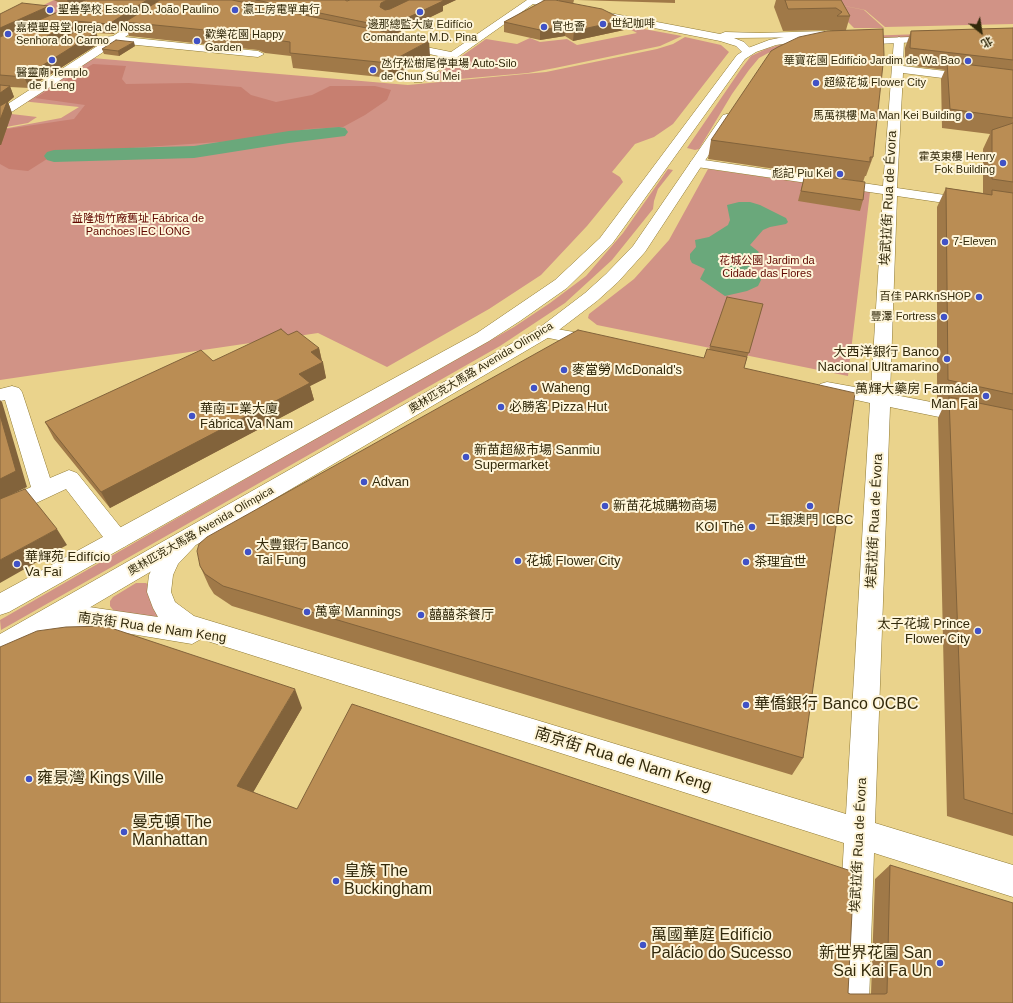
<!DOCTYPE html>
<meta charset="utf-8">
<style>
body{margin:0}
#map{position:relative;width:1013px;height:1003px;overflow:hidden;background:#ead38c;font-family:Helvetica,"Noto Sans SC",sans-serif}
canvas{display:block}
.north{position:absolute;left:961px;top:12px;width:40px;height:40px;-webkit-text-stroke:3px #fef5d9;paint-order:stroke;rotate:150deg;font-size:11px;font-weight:700;line-height:16px;text-align:center;color:#32290b}
.north::after{content:'';display:block;margin:auto;width:14px;height:18px;background:#32290b;clip-path:polygon(50% 0,100% 100%,50% 72%,0 100%)}
</style>
<div id="map">
<canvas width="1013" height="1003"></canvas>
<div class="north">北</div>
</div>
<script>
const ctx = document.querySelector('canvas').getContext('2d');
ctx.lineJoin = 'round';
function fillPath(path, color) {
  ctx.fillStyle = color;
  ctx.fill(path, 'evenodd');
}
function shape(rows) {
  const path = new Path2D();
  for (const r of rows) {
    path.moveTo(r[0], r[1]);
    for (let i = 2; i < r.length; i += 2) path.lineTo(r[i], r[i + 1]);
  }
  return path;
}
function stroke(path, color, width, dash) {
  ctx.strokeStyle = color;
  ctx.lineWidth = width;
  ctx.lineCap = dash ? 'butt' : 'round';
  ctx.setLineDash(dash || []);
  ctx.stroke(path);
}
function drawText(font, color, halo, rows, align = 'center') {
  ctx.font = font + ' Helvetica,"Noto Sans SC",sans-serif';
  ctx.lineWidth = 4;
  ctx.setLineDash([]);
  ctx.textBaseline = 'middle';
  ctx.strokeStyle = halo;
  ctx.fillStyle = color;
  for (const [text, x, y, turn = 0] of rows) {
    ctx.save();
    ctx.translate(x, y);
    ctx.rotate((+turn || 0) * Math.PI / 180);
    ctx.textAlign = isNaN(turn) ? turn : align;
    if (halo) ctx.strokeText(text, 0, 0);
    ctx.fillText(text, 0, 0);
    ctx.restore();
  }
}
const green = shape([
 [54,0,75,0,81,3,47,19,19,17],
 [814,0,1013,0,1013,24,885,27,865,10,825,2,864,10,884,28,854,28,836,10],
 [622,25,682,36,660,46,555,68,528,73,425,82,486,39,517,44,530,38,540,42,567,39,577,45,637,33],
 [1013,31,772,51,759,58,749,70,732,94,699,149,695,150,687,148,741,69,751,56,766,49,786,43,832,37],
 [685,37,721,45,729,52,673,124,654,137,635,144,612,172,620,177,623,182,587,226,541,275,489,309,387,367,318,333,0,380,0,128,8,128,61,118,79,107,21,101,92,58,408,85,546,72,657,49,673,44],
 [3,113,37,117,28,123,6,127],
 [668,169,673,170,658,189,654,201,653,209,612,260,565,303,500,346,1,630,0,620,308,443,514,327,550,303,586,276,623,233],
 [708,169,870,192,848,376,597,325,588,318,589,314,634,279,669,240],
 [136,583,146,583,151,587,163,624,113,610,110,606,110,601,113,597]
]);
const forest = shape([
 [93,64,126,66,122,79,126,84,189,83,241,87,251,95,276,102,312,95,330,86,375,86,391,90,387,100,365,115,343,127,308,129,234,141,116,149,47,159,28,171,9,169,0,164,0,130,74,119,85,105,35,98]
]);
const water = shape([
 [739,202,750,202,760,205,786,218,788,222,786,224,770,227,763,230,750,245,759,252,750,262,750,266,759,276,761,280,758,286,747,291,725,296,700,279,705,269,692,263,690,259,690,254,696,247,695,240,709,237,728,225,730,220,727,205]
]);
const canal = shape([
 [339,127,345,128,348,132,345,136,289,143,194,158,54,162,47,160,44,156,47,152,54,150,194,146,289,131,339,127]
]);
const minor = shape([
 [176,0,190,0,188,2,164,12,125,37,258,51,264,54,258,57,117,43,4,117,0,118,0,109,105,41,104,39,105,37,113,36,156,8,176,0],
 [527,0,541,0,720,34,725,32,760,33,825,31,830,34,825,37,734,38,744,42,752,50,753,52,748,55,744,54,736,46,720,41,533,4,422,82,414,82,412,80,414,78,443,57,397,47,396,45,397,43,401,42,451,52,527,0],
 [899,37,904,40,903,66,1013,79,1013,87,903,73,897,188,1013,205,1013,213,897,196,890,394,1013,418,1013,432,890,407,875,823,1013,865,1013,897,874,853,869,1003,835,1003,844,843,201,639,192,644,89,627,64,628,45,635,36,631,32,624,36,617,64,608,89,607,158,617,153,608,147,592,149,575,161,551,179,534,187,531,195,534,198,540,195,546,178,564,173,575,171,592,175,602,194,616,846,814,870,403,820,392,817,388,820,384,827,382,871,390,883,194,697,167,692,166,690,163,692,160,697,159,883,186,894,40,899,37],
 [545,327,597,336,603,338,606,342,603,346,597,348,539,336,536,332,539,328,545,327],
 [12,386,19,388,22,392,50,478,69,470,77,473,126,534,129,540,126,546,118,549,110,546,66,489,0,520,0,502,31,487,5,400,0,401,0,389,12,386]
]);
const major = shape([
 [831,31,835,32,836,34,835,36,776,45,756,52,745,59,612,244,567,288,520,321,489,341,9,612,0,615,0,593,477,333,555,280,600,238,737,55,748,48,769,40,799,34,831,31],
 [938,36,943,39,942,41,854,45,849,42,854,39,938,36],
 [727,114,731,115,733,118,645,252,618,282,597,301,551,336,9,655,0,658,0,634,539,328,585,293,606,274,633,246,723,115,727,114]
]);
const wall = shape([
 [54,0,456,0,443,6,443,11,396,34,430,56,390,78,293,68,291,56,265,53,258,50,129,36,126,26,113,34,96,33,100,43,29,88,10,87,14,97,8,102,12,113,1,145,0,145,0,14,52,14,79,9,77,5,70,8],
 [559,0,574,0,573,4,624,30,573,41,565,36,540,40,504,32,504,22,559,1],
 [577,0,675,0,675,3],
 [776,0,841,0,850,16,846,30,873,157,866,176,865,176,863,182,708,159,711,140,832,31,830,30,783,31,774,7],
 [1013,28,1013,836,947,816,938,418,945,403,937,402,937,207,946,188,983,193,983,149,990,134,942,128,941,79,945,70,905,65,905,48,911,31],
 [135,46,119,56,104,54,102,49],
 [805,174,863,200,860,211,798,201],
 [763,304,744,368,803,758,792,775,232,606,214,594,209,586,200,566,704,358,709,350,710,346],
 [288,335,319,348,326,378,310,386,314,400,110,508,54,439,45,422],
 [302,708,253,792,297,809,848,993,850,994,871,994,875,879,890,865,1013,1003,0,1003]
]);
const shadedWall = shape([
 [67,0,87,0,77,4,77,5,70,8],
 [147,0,172,0,125,22,126,26,113,34,109,24],
 [387,0,410,0,382,13,380,7,381,3],
 [442,0,456,0,443,6,443,11,389,37,388,27],
 [49,6,52,16,0,40,0,28],
 [624,20,624,30,573,41,574,31],
 [75,21,79,32,50,49,46,39,47,36],
 [566,26,565,36,540,40,540,30],
 [96,32,100,43,29,88,24,77],
 [429,41,430,56,390,78,388,63],
 [134,42,135,46,119,56,118,51],
 [10,86,14,97,8,102,12,113,1,145,0,145,0,93],
 [319,348,322,362,323,362,326,378,310,386,314,400,110,508,101,492,299,374,311,352],
 [0,400,2,402,27,487,0,500],
 [57,529,67,545,0,583,0,560],
 [295,689,302,708,247,803,237,786]
]);
const building = shape([
 [85,0,147,0,109,24,75,21,47,36,46,39,46,42,52,44,78,30,96,32,24,77,0,75,0,37,67,8,91,11,77,4,85,0],
 [160,0,232,0,429,41,388,63,290,53,290,42,262,38,255,35,125,22,160,0],
 [256,0,345,0,347,1,350,0,387,0,381,3,380,7,385,10,390,9,409,0,443,0,443,1,388,27,256,0],
 [545,0,555,0,602,9,624,20,574,31,566,26,540,30,504,22,545,0],
 [785,0,841,0,850,16,837,16,842,12,836,8,788,9,785,0],
 [22,3,49,6,0,28,0,14,22,3],
 [1013,28,1013,60,910,48,911,31,1013,28],
 [883,29,884,55,873,157,870,157,870,162,711,140,771,51,778,47,799,37,827,31,883,29],
 [116,40,134,42,118,51,102,49,116,40],
 [947,62,1013,70,1013,118,950,109,947,62],
 [0,85,10,86,0,93,0,85],
 [7,102,0,120,0,106,7,102],
 [1013,123,1013,182,992,179,992,130,1013,123],
 [805,174,865,182,863,200,801,191,805,174],
 [946,188,992,195,992,190,1013,193,1013,394,948,380,946,188],
 [727,297,763,304,749,353,710,346,727,297],
 [281,329,288,335,297,331,319,348,311,352,323,362,299,374,310,383,101,492,45,422,201,350,213,361,281,329],
 [578,330,704,358,707,349,747,357,744,368,855,393,803,758,223,586,205,574,200,566,197,551,199,544,207,537,578,330],
 [949,397,1013,410,1013,814,964,799,949,397],
 [0,415,16,471,0,479,0,415],
 [25,489,57,529,0,560,0,499,25,489],
 [105,626,295,689,237,786,297,809,352,704,854,872,848,993,850,994,885,994,887,993,890,865,1013,903,1013,1003,0,1003,0,647,37,631,66,627,105,626]
]);
const markers = [
 [50,10,4,"#4152c6"],
 [235,10,4,"#4152c6"],
 [420,12,4,"#4152c6"],
 [603,24,4,"#4152c6"],
 [544,27,4,"#4152c6"],
 [8,34,4,"#4152c6"],
 [197,41,4,"#4152c6"],
 [52,60,4,"#4152c6"],
 [968,61,4,"#4152c6"],
 [373,70,4,"#4152c6"],
 [816,83,4,"#4152c6"],
 [969,116,4,"#4152c6"],
 [1003,163,4,"#4152c6"],
 [840,174,4,"#4152c6"],
 [945,242,4,"#4152c6"],
 [979,297,4,"#4152c6"],
 [944,317,4,"#4152c6"],
 [947,359,4,"#4152c6"],
 [564,370,4,"#4152c6"],
 [534,388,4,"#4152c6"],
 [986,396,4,"#4152c6"],
 [501,407,4,"#4152c6"],
 [192,416,4,"#4152c6"],
 [466,457,4,"#4152c6"],
 [364,482,4,"#4152c6"],
 [605,506,4,"#4152c6"],
 [810,506,4,"#4152c6"],
 [752,527,4,"#4152c6"],
 [248,552,4,"#4152c6"],
 [518,561,4,"#4152c6"],
 [746,562,4,"#4152c6"],
 [17,564,4,"#4152c6"],
 [307,612,4,"#4152c6"],
 [421,615,4,"#4152c6"],
 [978,631,4,"#4152c6"],
 [746,705,4,"#4152c6"],
 [29,779,4,"#4152c6"],
 [124,832,4,"#4152c6"],
 [336,881,4,"#4152c6"],
 [643,945,4,"#4152c6"],
 [940,963,4,"#4152c6"]
];
const farPoinames = [
 ["聖善學校 Escola D. João Paulino",58,10],
 ["瀛工房電單車行",243,10],
 ["世紀咖啡",611,24],
 ["邊那總監大廈 Edifício",420,25,"center"],
 ["Comandante M.D. Pina",420,38,"center"],
 ["官也薈",552,27],
 ["嘉模聖母堂 Igreja de Nossa",16,28],
 ["Senhora do Carmo",16,41],
 ["歡樂花園 Happy",205,35],
 ["Garden",205,48],
 ["華寶花園 Edifício Jardim de Wa Bao",960,61,"right"],
 ["氹仔松樹尾停車場 Auto-Silo",381,64],
 ["de Chun Su Mei",381,77],
 ["醫靈廟 Templo",52,73,"center"],
 ["de I Leng",52,86,"center"],
 ["超級花城 Flower City",824,83],
 ["馬萬祺樓 Ma Man Kei Building",961,116,"right"],
 ["霍英東樓 Henry",995,157,"right"],
 ["Fok Building",995,170,"right"],
 ["彪記 Piu Kei",832,174,"right"],
 ["7-Eleven",953,242],
 ["百佳 PARKnSHOP",971,297,"right"],
 ["豐澤 Fortress",936,317,"right"]
];
const farParknames = [
 ["益隆炮竹廠舊址 Fábrica de",138,219],
 ["Panchoes IEC LONG",138,232],
 ["花城公園 Jardim da",767,261],
 ["Cidade das Flores",767,274]
];
const farStreetnames = [
 ["奧林匹克大馬路 Avenida Olímpica",481,368,-31],
 ["奧林匹克大馬路 Avenida Olímpica",201,531,-30]
];
const streetNames = [
 ["埃武拉街 Rua de Évora",889,198,-87],
 ["埃武拉街 Rua de Évora",875,521,-87],
 ["南京街 Rua de Nam Keng",152,628,8],
 ["埃武拉街 Rua de Évora",859,845,-87]
];
const poiNames = [
 ["大西洋銀行 Banco",939,352,"right"],
 ["Nacional Ultramarino",939,367,"right"],
 ["麥當勞 McDonald's",572,370],
 ["Waheng",542,388],
 ["萬輝大藥房 Farmácia",978,389,"right"],
 ["Man Fai",978,404,"right"],
 ["必勝客 Pizza Hut",509,407],
 ["華南工業大廈",200,409],
 ["Fábrica Va Nam",200,424],
 ["新苗超級市場 Sanmiu",474,450],
 ["Supermarket",474,465],
 ["Advan",372,482],
 ["新苗花城購物商場",613,506],
 ["工銀澳門 ICBC",810,520,"center"],
 ["KOI Thé",744,527,"right"],
 ["大豐銀行 Banco",256,545],
 ["Tai Fung",256,560],
 ["華輝苑 Edifício",25,557],
 ["Va Fai",25,572],
 ["花城 Flower City",526,561],
 ["茶理宜世",754,562],
 ["萬寧 Mannings",315,612],
 ["囍囍茶餐厅",429,615],
 ["太子花城 Prince",970,624,"right"],
 ["Flower City",970,639,"right"]
];
const nearPoinames = [
 ["華僑銀行 Banco OCBC",754,705],
 ["雍景灣 Kings Ville",37,779],
 ["曼克頓 The",132,823],
 ["Manhattan",132,841],
 ["皇族 The",344,872],
 ["Buckingham",344,890],
 ["萬國華庭 Edifício",651,936],
 ["Palácio do Sucesso",651,954],
 ["新世界花園 San",932,954,"right"],
 ["Sai Kai Fa Un",932,972,"right"]
];
const nearStreetnames = [
 ["南京街 Rua de Nam Keng",623,760,17]
];
fillPath(green, '#d19386');
fillPath(forest, '#c77f70');
fillPath(water, '#6aa87b');
fillPath(canal, '#6aa87b');
stroke(minor, '#8f7933', 1);
stroke(major, '#8f7933', 1);
fillPath(minor, '#fff');
fillPath(major, '#fff');
fillPath(wall, '#a07948');
fillPath(shadedWall, '#82633b');
fillPath(building, '#ba8d54');
stroke(building, '#82633b', 1);
for (const [x, y, r, color] of markers) {
  const dot = new Path2D();
  dot.arc(x, y, r, 0, 2 * Math.PI);
  ctx.fillStyle = color;
  ctx.fill(dot);
  stroke(dot, '#fef5d9', 1.5);
}
drawText('11px', '#32290b', '#fef5d9', farPoinames, 'left');
drawText('11px', '#610700', '#fef5d9', farParknames);
drawText('11px', '#32290b', '#fef5d9', farStreetnames);
drawText('13px', '#32290b', '#fef5d9', streetNames);
drawText('13px', '#32290b', '#fef5d9', poiNames, 'left');
drawText('16px', '#32290b', '#fef5d9', nearPoinames, 'left');
drawText('16px', '#32290b', '#fef5d9', nearStreetnames);
</script>
